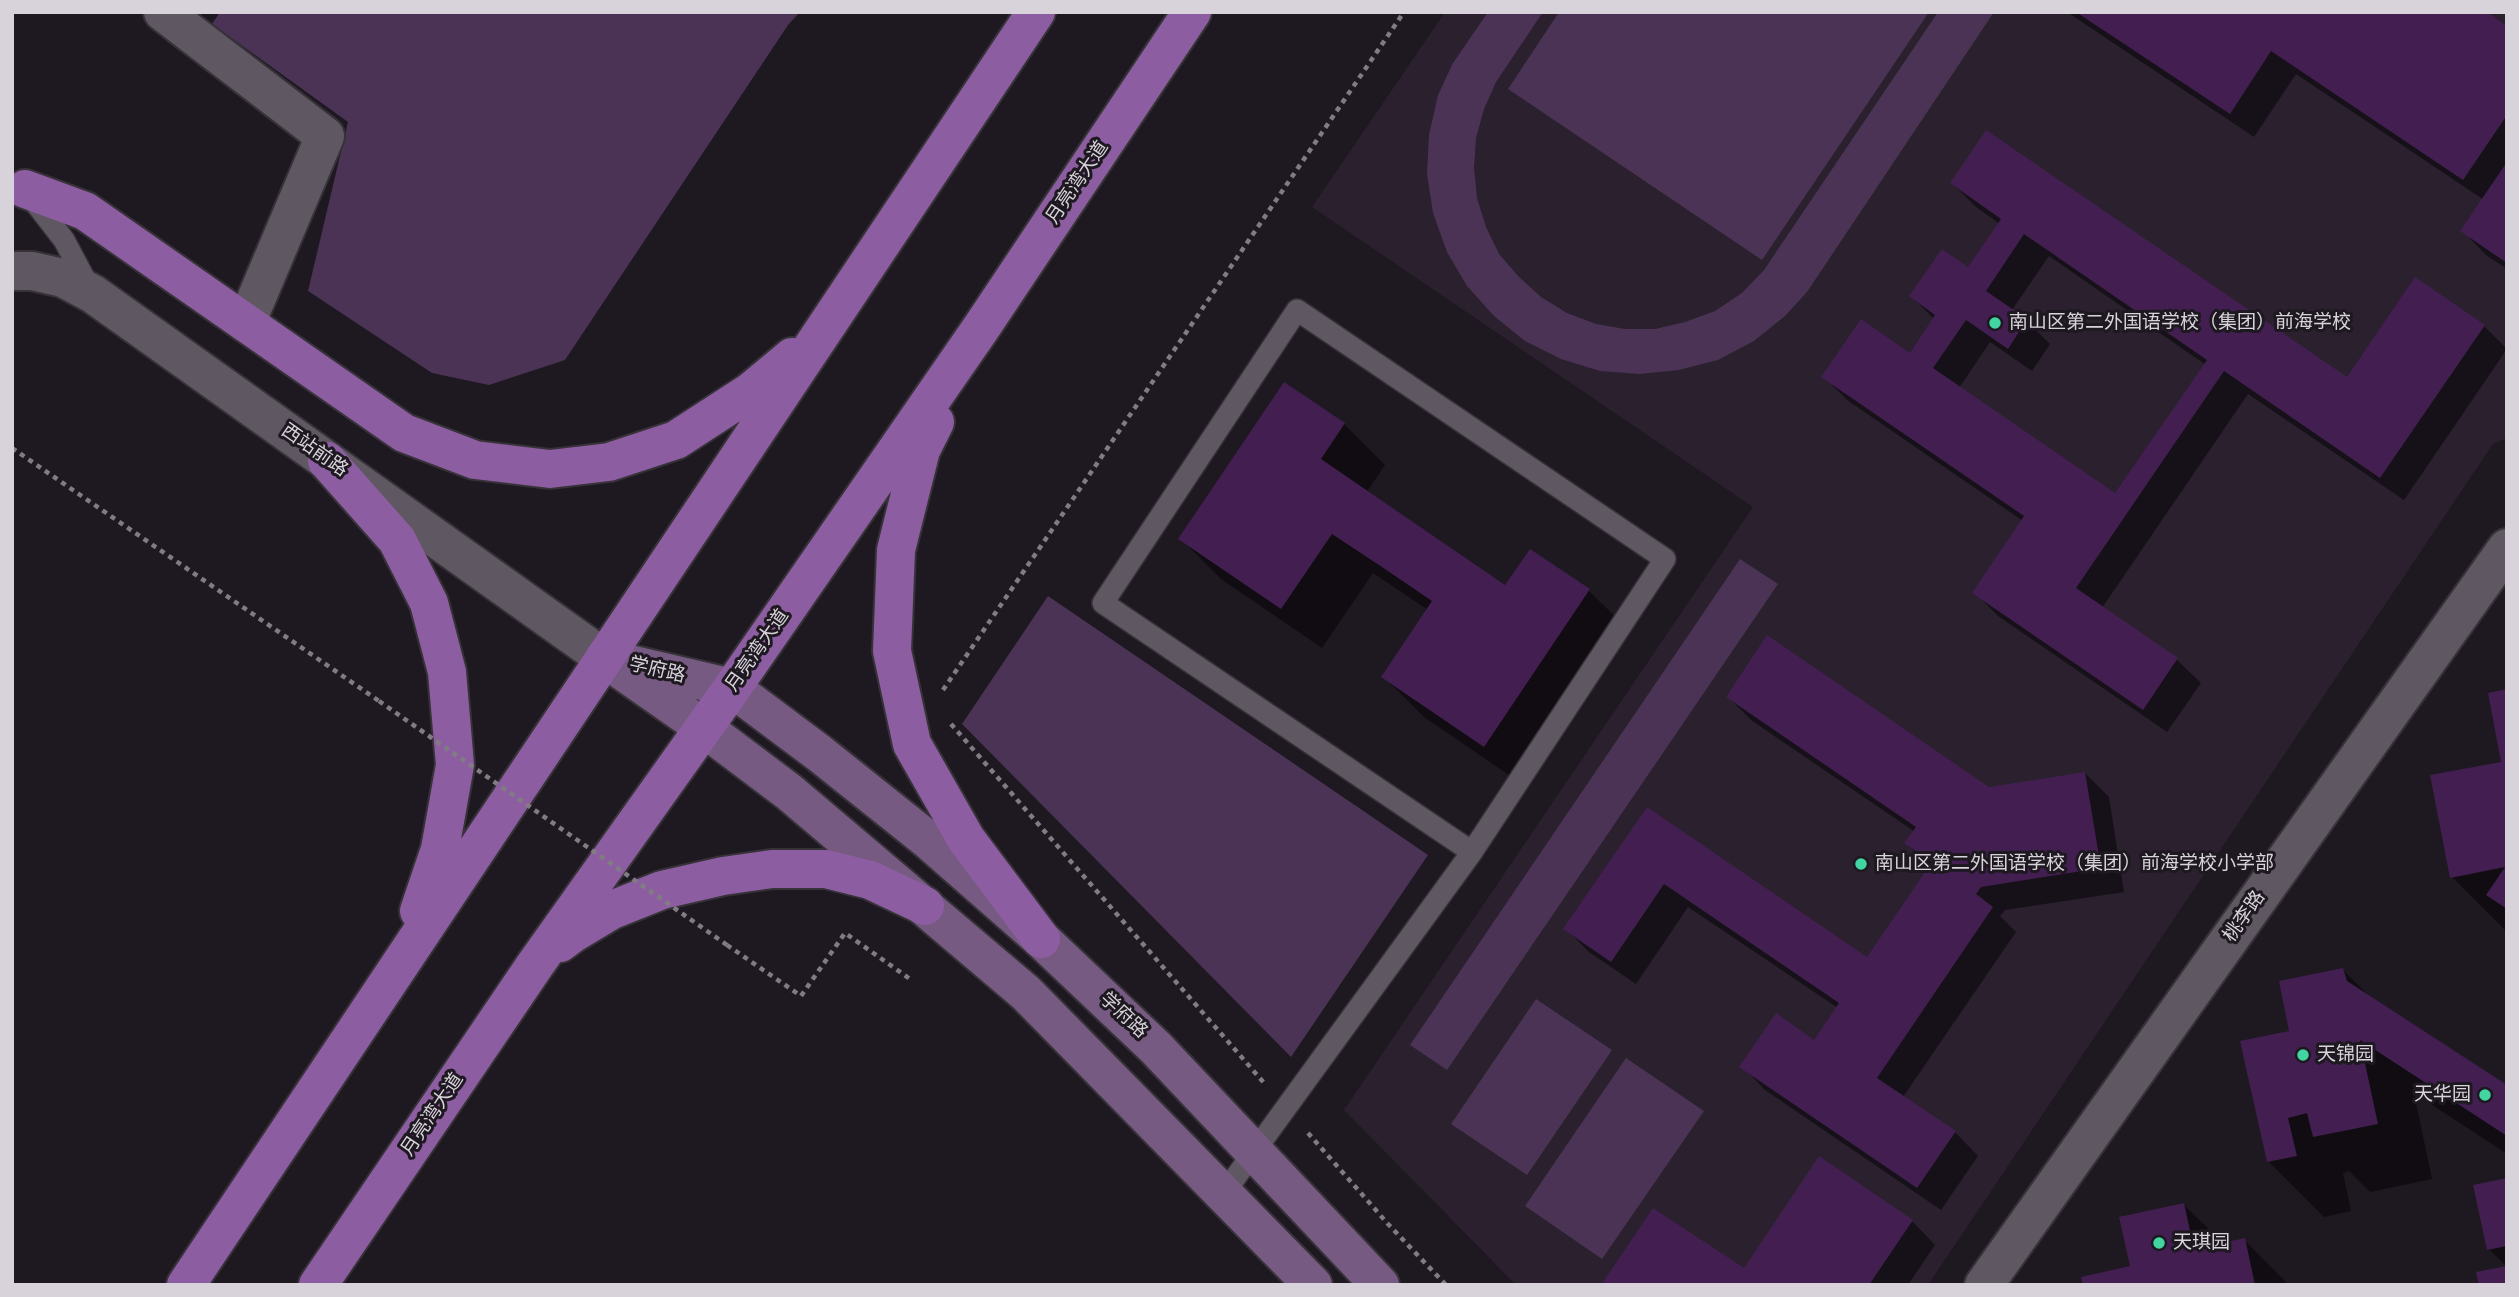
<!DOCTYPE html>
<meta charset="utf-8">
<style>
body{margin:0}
#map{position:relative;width:2519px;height:1297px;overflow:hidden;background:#1e1821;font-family:"Nunito Sans",sans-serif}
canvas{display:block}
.frame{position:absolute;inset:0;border:14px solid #d8d3da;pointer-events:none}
</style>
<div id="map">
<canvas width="2519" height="1297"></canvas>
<div class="frame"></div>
</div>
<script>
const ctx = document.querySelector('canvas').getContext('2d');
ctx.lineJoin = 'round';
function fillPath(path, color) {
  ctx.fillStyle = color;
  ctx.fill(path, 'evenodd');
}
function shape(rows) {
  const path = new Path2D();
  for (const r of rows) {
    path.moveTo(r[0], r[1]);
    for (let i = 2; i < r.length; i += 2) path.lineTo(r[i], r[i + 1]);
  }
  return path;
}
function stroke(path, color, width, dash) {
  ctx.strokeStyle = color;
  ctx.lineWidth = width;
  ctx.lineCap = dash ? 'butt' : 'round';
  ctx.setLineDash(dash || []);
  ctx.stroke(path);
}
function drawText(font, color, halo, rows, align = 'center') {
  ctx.font = font + ' "Nunito Sans","Noto Sans SC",sans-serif';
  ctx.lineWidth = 6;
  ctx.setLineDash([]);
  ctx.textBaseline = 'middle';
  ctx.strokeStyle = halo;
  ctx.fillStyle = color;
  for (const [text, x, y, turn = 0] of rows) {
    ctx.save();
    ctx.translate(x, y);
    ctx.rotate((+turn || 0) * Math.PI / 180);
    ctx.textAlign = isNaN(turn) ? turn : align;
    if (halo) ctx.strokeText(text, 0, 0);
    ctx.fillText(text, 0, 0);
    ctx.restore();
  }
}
const built = shape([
 [1445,12,2507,12,2507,438,2493,444,1928,1285,1516,1285,1344,1110,1753,507,1312,207]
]);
const green = shape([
 [220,12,800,12,788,25,565,360,489,385,432,373,308,291,348,122,212,24],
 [1488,12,1543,12,1496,82,1484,109,1476,138,1474,168,1477,198,1486,227,1499,254,1519,277,1541,297,1567,313,1596,324,1625,329,1655,329,1685,322,1715,311,1742,293,1764,270,1938,12,1994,12,1807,292,1785,316,1754,341,1718,360,1679,370,1639,374,1600,371,1561,359,1525,341,1494,316,1467,286,1447,252,1433,213,1427,174,1429,135,1438,95,1453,63],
 [1559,12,1929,12,1762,260,1508,89],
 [1740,559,1778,584,1447,1070,1410,1045],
 [1048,596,1428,855,1291,1057,962,724],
 [1536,999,1612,1050,1527,1175,1451,1124],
 [1626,1058,1704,1111,1602,1259,1525,1206]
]);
const shadow = shape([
 [2067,12,2484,12,2507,28,2507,269,2486,255,2463,231,2484,200,2296,74,2254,137],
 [1952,183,2347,379,2484,326,2507,349,2404,500,2248,394,2102,608,2177,660,2201,683,2167,732,1998,616,1974,592,2023,521,1847,400,1824,377,1910,355,1934,319,1911,296,1969,269,2000,224,1976,207],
 [2049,256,2206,365,2116,496,1959,388,1990,342,2032,371,2050,344,2026,320,2012,310],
 [1285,385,1344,424,1385,465,1366,493,1506,588,1530,551,1589,591,1630,631,1525,786,1424,717,1383,676,1428,610,1373,573,1322,648,1221,579,1181,539],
 [2507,691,2507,932,2452,877,2503,763],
 [1728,697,1989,789,2085,773,2109,797,2124,892,2005,910,2000,916,2016,932,1903,1097,1955,1132,1978,1156,1941,1210,1765,1090,1742,1066,1815,1042,1838,1008,1688,907,1636,984,1589,952,1566,929,1648,809,1868,960,1931,868,1907,843,1915,832,1751,720],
 [2343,970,2374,1001,2507,1087,2507,1154,2414,1093,2432,1179,2370,1192,2349,1171,2343,1173,2351,1211,2324,1217,2268,1161,2292,1033],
 [2507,1180,2507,1267,2489,1249],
 [2184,1205,2224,1244,2244,1240,2289,1285,2085,1285,2133,1268],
 [1912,1221,1935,1245,1908,1285,1604,1285,1744,1271]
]);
const building = shape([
 [2076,12,2487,12,2507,26,2507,115,2463,180,2271,51,2230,114],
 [1986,130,2347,377,2415,277,2485,325,2380,478,2224,371,2076,588,2178,658,2143,710,1972,593,2024,516,1821,377,1861,319,1910,353,1935,315,1909,296,1942,249,1968,267,2001,219,1950,183],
 [2024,234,2207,360,2115,493,1933,368,1966,320,2008,349,2027,319,1986,291],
 [2507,162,2507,263,2460,231],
 [1284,382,1345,423,1321,459,1505,585,1530,549,1590,589,1484,747,1381,677,1432,601,1382,567,1332,534,1281,609,1178,539],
 [1767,635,1989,787,2085,772,2101,868,1981,887,1976,894,1993,907,1877,1078,1956,1131,1917,1188,1739,1067,1776,1013,1814,1040,1839,1003,1664,884,1611,962,1563,929,1647,807,1867,957,1932,862,1904,843,1916,827,1726,697],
 [2507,689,2507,909,2486,895,2505,867,2450,878,2430,775,2501,762,2488,693],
 [2343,968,2347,981,2507,1085,2507,1136,2360,1040,2378,1124,2313,1137,2307,1113,2288,1118,2297,1156,2267,1162,2240,1041,2289,1031,2279,981],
 [1819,1156,1913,1220,1869,1285,1601,1285,1653,1208,1744,1268],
 [2507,1178,2507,1246,2487,1250,2473,1185],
 [2184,1203,2194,1249,2245,1238,2255,1285,2083,1285,2081,1277,2130,1266,2119,1217],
 [2507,1266,2507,1285,2479,1285,2476,1272]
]);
const path = shape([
 [12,448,379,701],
 [943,690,1404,12],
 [951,724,1265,1084],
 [727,945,801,996,845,933,910,979],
 [1308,1133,1388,1224,1446,1285]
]);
const service = shape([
 [30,196,64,240,90,289],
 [1224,1193,1472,852,1665,559,1297,310,1103,603,1472,852]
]);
const minor = shape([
 [163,12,325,136,246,323]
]);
const tertiary = shape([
 [12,271,32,271,63,278,93,294,604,658],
 [1984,1285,2507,548]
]);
const secondary = shape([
 [604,658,732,688,819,753,928,840,1041,939,1156,1048,1380,1285],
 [621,670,704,728,789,792,1026,993,1313,1285]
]);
const primary = shape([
 [25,189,85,211,404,433,475,460,550,469,609,462,676,440,750,392,792,357],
 [935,422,921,450,896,550,892,651,912,744,966,839,1041,939],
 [327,461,397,540,429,603,447,672,455,765,440,849,419,911],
 [560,943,572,934,612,910,662,890,723,876,772,869,826,869,870,880,925,906],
 [186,1285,1036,12],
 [318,1285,535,965,732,688,981,328,1192,12]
]);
const pathBridge = shape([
 [379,701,727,945]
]);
const markers = [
 [1995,323,7,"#42d4a1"],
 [1861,864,7,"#42d4a1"],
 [2303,1055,7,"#42d4a1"],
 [2485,1095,7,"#42d4a1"],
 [2159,1243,7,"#42d4a1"]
];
const streetNames = [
 ["月亮湾大道",1078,183,-56],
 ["西站前路",314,451,35],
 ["月亮湾大道",758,651,-55],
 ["学府路",657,671,13],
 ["桃李路",2245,917,-55],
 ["学府路",1123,1016,43],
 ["月亮湾大道",433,1115,-56]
];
const poiNames = [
 ["南山区第二外国语学校（集团）前海学校",2009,323],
 ["南山区第二外国语学校（集团）前海学校小学部",1875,864],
 ["天锦园",2317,1055],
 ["天华园",2471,1095,"right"],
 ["天琪园",2173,1243]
];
fillPath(built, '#2a202e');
fillPath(green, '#4a3354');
fillPath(shadow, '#0007');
fillPath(building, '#421f50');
stroke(service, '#363238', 24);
stroke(minor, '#363238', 42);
stroke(tertiary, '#363238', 42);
stroke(secondary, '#363238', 42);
stroke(primary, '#363238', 42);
stroke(path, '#817c84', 4.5, [5, 5]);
stroke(service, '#5f5762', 21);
stroke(minor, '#5f5762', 38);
stroke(tertiary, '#5f5762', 38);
stroke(secondary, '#765a82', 38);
stroke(primary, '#8d5da1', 38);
stroke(pathBridge, '#817c84', 4.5, [5, 5]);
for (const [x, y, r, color] of markers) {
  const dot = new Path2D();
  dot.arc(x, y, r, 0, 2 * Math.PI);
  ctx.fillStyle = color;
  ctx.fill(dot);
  stroke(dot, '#1e1821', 2.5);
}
drawText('19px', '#d8d3da', '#1e1821', streetNames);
drawText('19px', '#d8d3da', '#1e1821', poiNames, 'left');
</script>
